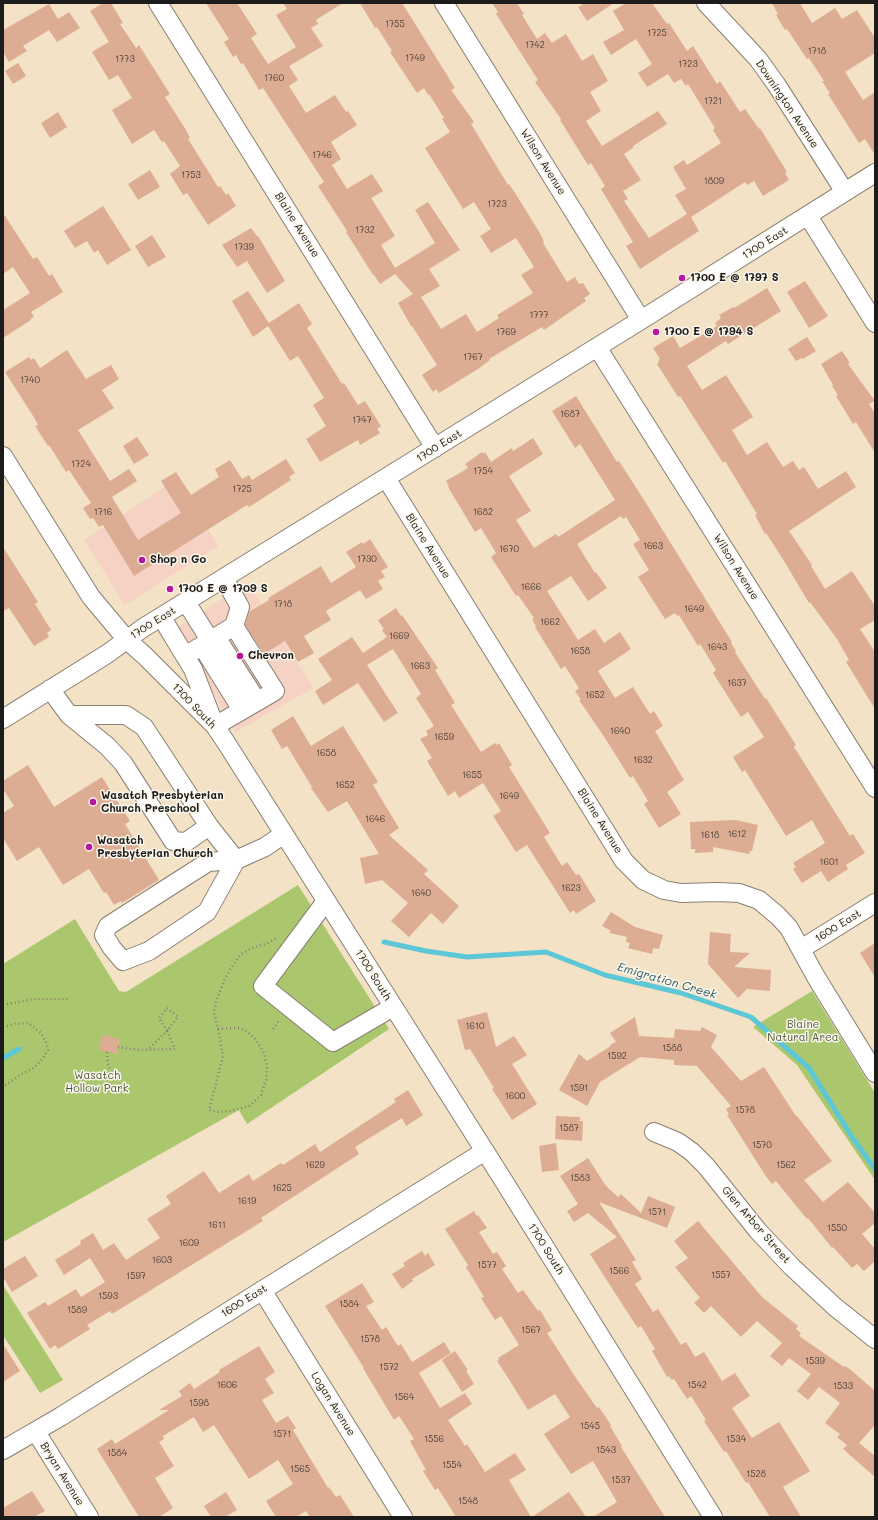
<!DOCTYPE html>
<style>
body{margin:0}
#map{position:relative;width:878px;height:1520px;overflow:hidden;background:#f3e2c6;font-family:Mali,sans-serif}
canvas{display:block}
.frame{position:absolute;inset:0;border:4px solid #1c1c1c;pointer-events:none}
</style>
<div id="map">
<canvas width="878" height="1520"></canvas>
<div class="frame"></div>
</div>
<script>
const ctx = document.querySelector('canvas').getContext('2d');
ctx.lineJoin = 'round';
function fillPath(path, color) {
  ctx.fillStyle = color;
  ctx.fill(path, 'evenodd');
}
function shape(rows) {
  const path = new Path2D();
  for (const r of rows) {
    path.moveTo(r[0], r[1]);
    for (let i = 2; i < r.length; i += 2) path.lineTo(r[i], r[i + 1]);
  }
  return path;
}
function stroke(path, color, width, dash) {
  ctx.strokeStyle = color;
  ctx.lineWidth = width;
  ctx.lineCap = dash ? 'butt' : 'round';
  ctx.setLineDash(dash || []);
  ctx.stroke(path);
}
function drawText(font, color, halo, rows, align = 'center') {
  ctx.font = font + ' Mali,sans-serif';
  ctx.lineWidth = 3;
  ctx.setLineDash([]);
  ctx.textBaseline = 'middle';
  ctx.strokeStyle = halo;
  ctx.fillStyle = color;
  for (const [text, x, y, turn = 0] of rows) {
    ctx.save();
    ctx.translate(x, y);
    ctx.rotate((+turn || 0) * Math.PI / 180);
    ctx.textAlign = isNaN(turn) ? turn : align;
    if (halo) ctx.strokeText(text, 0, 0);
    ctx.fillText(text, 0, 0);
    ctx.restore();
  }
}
const built = shape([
 [177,479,218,546,125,605,84,540],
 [248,582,313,688,236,732,175,629]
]);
const green = shape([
 [298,885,389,1029,247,1124,239,1110,3,1242,3,964,75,919,119,991,126,992],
 [812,991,875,1093,875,1180,797,1065,753,1027],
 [3,1285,63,1380,40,1393,3,1335]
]);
const stream = shape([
 [384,942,426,951,467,957,546,952,605,975,681,993,751,1017,809,1068,852,1137,875,1169],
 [3,1058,19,1049]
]);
const building = shape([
 [103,3,111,3,123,23,120,24,136,48,139,45,170,94,165,97,186,130,190,138,188,139,218,187,220,186,226,195,228,193,236,206,208,225,187,193,183,195,170,174,180,166,164,141,162,142,154,130,132,144,112,110,132,98,118,75,109,80,92,52,109,42,90,11],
 [206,3,237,3,257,34,251,38,268,64,296,47,276,15,287,9,283,3,343,3,316,20,318,24,311,28,323,46,289,66,298,80,289,86,306,113,335,95,346,112,348,111,357,125,331,142,341,159,332,165,347,189,372,174,383,191,371,198,395,236,381,245,395,268,435,243,415,210,428,202,460,250,429,269,440,286,421,297,441,329,466,314,477,332,499,318,497,315,533,293,521,275,534,267,516,238,491,253,480,236,491,229,474,202,463,209,425,148,450,132,442,119,444,118,429,94,428,95,424,88,417,93,390,52,392,51,377,27,375,28,360,3,402,3,455,88,451,90,474,122,471,124,508,185,509,184,517,196,541,235,544,242,543,243,567,282,575,277,579,284,583,283,590,294,584,298,586,301,544,330,542,327,489,359,490,360,478,369,439,393,436,389,433,392,422,375,437,365,412,326,411,326,398,303,413,294,395,274,380,284,374,275,373,275,346,232,347,231,318,186,324,182,263,88,259,90,243,63,241,64,236,55,233,57,224,42,229,39],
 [492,3,517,3,524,14,522,15,537,39,545,33,552,43,566,34,582,61,593,54,608,81,590,92,601,111,586,121,602,146,658,111,667,124,633,146,633,148,624,154,641,180,623,191,628,199,624,201,649,238,687,214,675,195,686,189,673,167,684,160,687,165,721,143,713,130,715,128,688,84,686,86,681,79,674,83,668,74,647,87,638,73,652,64,636,39,611,55,603,42,624,30,613,11,626,3,652,3,667,24,669,23,687,51,693,46,717,84,720,81,740,112,745,109,759,129,760,128,787,172,785,173,789,180,763,196,754,181,747,185,745,182,691,217,699,231,640,269,626,246,633,242,601,189,605,186,591,163,588,165,560,120,561,119,535,82,538,80,496,14,498,12],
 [585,3,614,3,587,21,578,7],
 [772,3,800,3,812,23,835,8,842,19,857,10,875,38,875,53,845,72,863,100,875,92,875,155,865,139,859,143,828,94,830,93,822,81,824,81,809,58,807,59,787,29,785,30,776,15,778,14],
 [49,4,58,19,69,12,80,28,57,42,49,30,23,46,27,51,9,62,3,52,3,30],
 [18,63,26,76,13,84,5,71],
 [58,112,67,127,50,138,41,123],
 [150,170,160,187,138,200,128,184],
 [103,206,131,250,107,265,98,250,94,253,87,241,75,248,64,231],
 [3,213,33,259,37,257,49,276,52,274,63,292,31,312,34,317,30,319,31,320,3,338,3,310,30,293,13,267,3,274],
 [251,228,257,236,258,236,285,281,267,293,247,261,237,267,222,245],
 [152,235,166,257,148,267,135,246],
 [805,281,828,316,809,328,787,292],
 [767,288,781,311,728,344,726,341,687,366,702,390,726,375,753,417,732,430,747,455,767,442,783,467,793,461,799,470,804,467,818,489,846,471,856,487,789,531,812,565,811,566,825,589,852,571,875,606,875,620,860,629,875,652,875,709,846,662,849,660,837,639,810,602,809,603,784,561,766,533,765,534,755,515,757,514,725,461,723,463,680,396,678,397,657,364,659,362,658,360,660,359,653,348,673,336,680,348,717,326,715,323,721,318,719,315,733,307,734,308],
 [248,291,269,323,299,303,312,324,307,328,342,384,344,383,358,405,365,401,381,426,377,429,380,433,360,445,358,440,320,462,306,439,326,426,313,405,324,398,298,356,290,361,268,326,253,337,232,301],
 [807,337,816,351,803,359,802,358,796,361,788,349],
 [67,350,86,379,111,365,119,379,102,390,114,408,78,430,110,481,129,469,137,481,112,497,138,540,181,513,161,481,176,472,191,495,219,477,215,469,230,460,242,479,249,475,252,480,286,459,295,473,289,477,291,480,249,507,247,505,134,576,103,525,99,527,93,518,90,519,83,508,91,503,69,470,66,472,49,445,48,446,35,426,38,425,35,419,5,372,29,357,31,360,34,358,40,368],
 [842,351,850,363,848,364,875,401,869,404,875,413,875,453,856,422,853,424,836,396,838,395,832,386,833,385,821,364],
 [576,396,617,462,619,461,649,508,732,642,731,643,736,651,735,652,765,699,766,698,796,745,794,747,850,836,853,834,865,853,846,865,848,869,828,882,821,871,802,883,793,869,796,867,793,863,825,843,812,820,786,836,745,770,742,772,733,757,764,737,748,712,741,717,713,673,716,670,700,644,698,646,679,615,677,616,675,613,665,619,638,577,649,570,633,544,640,540,626,517,623,519,621,516,577,544,595,573,596,572,607,588,588,601,571,576,547,591,578,640,595,629,604,643,620,632,631,649,598,671,615,698,633,687,650,714,654,711,663,726,655,731,684,780,667,792,681,814,659,828,644,804,648,801,633,776,630,778,603,735,579,700,581,700,575,691,579,688,565,666,561,669,535,627,536,626,532,619,534,618,518,595,516,596,491,557,496,553,481,528,475,532,448,487,449,486,446,481,468,468,465,464,482,452,483,454,485,452,491,462,512,448,513,451,533,438,543,454,509,476,531,511,516,520,534,548,556,534,558,537,615,500,580,444,575,448,552,411],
 [137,437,149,455,134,464,123,446],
 [370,539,388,567,381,571,385,577,378,581,383,589,366,599,360,590,326,611,331,620,304,636,314,653,298,662,285,641,264,654,245,625,249,612,269,600,268,598,321,566,331,583,356,567,346,552,362,542,363,544],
 [3,547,38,602,35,604,51,630,47,633,49,637,34,646,9,608,3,611],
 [396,608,401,616,402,615,438,668,435,670,455,703,451,705,481,752,495,743,497,745,499,743,512,765,509,767,550,833,544,837,562,866,567,862,576,875,579,874,596,901,576,914,574,910,570,913,527,845,516,852,493,816,501,811,483,783,459,798,455,791,448,796,427,761,432,758,420,739,428,735,426,731,434,726,416,698,421,694,393,649,367,665,398,713,384,722,358,683,323,705,315,691,332,680,318,659,352,637,363,653,387,637,382,630,384,629,378,620],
 [293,716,311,746,343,726,378,782,373,785,399,828,389,835,428,870,424,874,459,906,443,924,431,913,409,937,391,921,408,903,382,880,365,884,360,858,379,854,347,801,328,812,311,788,312,787,287,746,282,749,271,730],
 [28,765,54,807,102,777,130,821,125,824,159,880,122,903,121,901,114,905,106,892,104,893,89,869,63,885,39,847,17,861,3,838,3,813,14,806,3,789,3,781],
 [736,820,758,825,752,851,750,851,749,854,713,847,713,852,695,853,695,849,691,849,690,822],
 [611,912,635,927,663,935,659,949,653,948,652,954,628,948,630,943,626,942,627,937,610,933,610,930,602,926],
 [710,932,731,934,730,952,750,953,734,967,771,970,770,991,747,989,738,998,708,964],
 [875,943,875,977,860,953],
 [487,1012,496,1047,514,1036,527,1055,512,1064,537,1104,512,1120,492,1089,494,1088,470,1049,465,1050,457,1020],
 [635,1017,639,1036,674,1038,675,1029,700,1031,702,1027,717,1035,711,1047,741,1081,764,1067,796,1116,797,1116,832,1161,804,1180,823,1202,848,1182,875,1213,875,1223,862,1234,875,1249,875,1261,864,1271,857,1264,852,1268,833,1247,832,1248,808,1218,807,1219,802,1213,776,1181,772,1184,765,1175,727,1115,729,1114,726,1109,731,1106,697,1066,674,1065,674,1060,640,1057,600,1082,587,1106,559,1090,579,1054,587,1061,611,1046,610,1045,616,1042,610,1033],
 [102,1035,120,1039,117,1054,99,1050],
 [408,1090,423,1115,406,1126,402,1118,355,1147,359,1154,261,1218,263,1221,112,1314,110,1311,87,1325,90,1329,58,1349,55,1345,50,1349,27,1313,45,1302,48,1306,76,1289,81,1297,105,1282,90,1258,64,1275,55,1260,81,1244,80,1241,93,1233,103,1250,114,1243,126,1260,160,1238,147,1219,171,1204,166,1196,204,1171,219,1193,249,1174,253,1181,281,1163,283,1165,315,1144,320,1152,396,1102,394,1099],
 [556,1116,581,1117,579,1121,583,1121,582,1141,555,1139],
 [556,1143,559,1170,542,1172,539,1146],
 [588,1158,606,1186,618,1197,621,1194,641,1213,648,1196,675,1207,667,1228,599,1202,636,1260,632,1262,642,1279,635,1284,653,1312,658,1309,681,1345,686,1342,695,1357,704,1352,722,1381,735,1373,750,1396,732,1408,752,1438,779,1422,810,1471,783,1487,801,1517,770,1517,748,1482,746,1483,726,1451,724,1452,704,1421,706,1420,691,1396,687,1399,674,1379,672,1380,669,1376,667,1377,652,1351,655,1349,641,1326,638,1328,633,1321,590,1254,617,1237,588,1213,574,1222,567,1211,578,1204,560,1176],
 [474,1211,477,1216,478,1215,487,1228,479,1232,493,1254,497,1252,506,1266,502,1269,518,1293,523,1290,538,1311,540,1310,552,1330,547,1333,576,1378,597,1408,599,1407,611,1425,610,1426,622,1446,621,1447,665,1517,593,1517,617,1502,593,1461,571,1474,544,1434,570,1417,555,1394,528,1410,510,1381,497,1361,499,1360,498,1358,519,1345,501,1316,495,1320,481,1298,484,1297,466,1267,468,1265,445,1229],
 [698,1221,762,1297,798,1326,796,1329,801,1333,799,1336,844,1367,845,1366,851,1370,875,1391,875,1425,859,1443,875,1456,875,1477,843,1449,847,1445,837,1437,840,1434,825,1423,840,1403,819,1387,808,1400,797,1391,811,1374,789,1358,782,1366,770,1356,782,1343,757,1321,741,1337,711,1306,704,1313,694,1303,700,1298,675,1267,688,1258,674,1241],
 [422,1251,425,1256,428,1253,435,1265,412,1279,413,1281,402,1289,392,1274,405,1266,403,1263],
 [25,1256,38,1276,12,1292,3,1277,3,1269],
 [362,1283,374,1302,366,1306,382,1330,386,1327,398,1346,401,1344,412,1362,444,1342,451,1353,419,1373,440,1408,465,1393,472,1404,448,1420,465,1446,467,1444,485,1472,515,1453,526,1470,509,1480,531,1517,456,1517,438,1488,435,1490,423,1471,426,1470,410,1441,414,1439,399,1416,394,1420,363,1368,364,1368,325,1306],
 [3,1344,20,1371,3,1382],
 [259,1346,275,1372,265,1379,274,1393,262,1400,276,1423,288,1416,296,1428,293,1430,328,1488,329,1487,336,1497,340,1495,354,1517,310,1517,306,1511,296,1517,276,1517,266,1501,293,1484,278,1460,249,1479,214,1425,203,1432,194,1417,163,1436,164,1439,159,1442,174,1466,155,1478,173,1508,159,1517,139,1517,97,1449,112,1439,115,1444,169,1410,159,1410,182,1396,179,1391,190,1383,194,1389,220,1372,219,1370],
 [455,1351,468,1370,466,1371,474,1384,462,1392,442,1360],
 [32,1491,45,1511,34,1517,3,1517,3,1508],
 [226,1492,237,1510,225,1517,211,1517,204,1506],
 [569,1492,586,1517,532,1517]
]);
const path = shape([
 [3,1005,34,999,68,999],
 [167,1008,178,1017,167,1031,159,1018,167,1008],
 [3,1027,15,1024,28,1023,41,1033,47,1044,48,1050,41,1061,32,1069,20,1075,3,1087],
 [218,1029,223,1056,209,1110,219,1112,231,1111,249,1106,261,1095,266,1080,267,1068,264,1053,256,1040,248,1032,239,1028,218,1029,214,1013,216,1001,225,979,231,968,240,955,252,948,268,943,276,938],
 [273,1029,279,1021],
 [118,1047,139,1050,175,1049,167,1031,149,1049],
 [107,1052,108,1064,113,1076]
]);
const minor = shape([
 [158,3,435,448],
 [444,3,641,320],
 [706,3,758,59,776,84,845,192],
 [808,216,875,323],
 [597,347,875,788],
 [3,456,91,597,127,640,145,656,215,726,227,744,500,1175,713,1517],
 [386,478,624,861,643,880,664,890,681,893,718,892,739,893,759,900,778,916,789,928,816,977,875,1073],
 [224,578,240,607,234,626],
 [186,602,210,640],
 [162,617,168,628,185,656,193,669,215,726,275,691,234,626,185,656],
 [216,637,257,701],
 [202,646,242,710],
 [50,689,69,715,107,746,123,763,173,841,186,842,209,826],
 [69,715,126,715,144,727,209,826,236,860],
 [3,719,107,654,143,628,641,320,875,173],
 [236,860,207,912,149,951,123,961,112,948,104,935,108,926,208,862,236,860,265,847,284,834],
 [326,901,263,986,333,1042,393,1007],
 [801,949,875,903],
 [654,1132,678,1142,692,1152,706,1166,758,1231,792,1267,835,1307,875,1339],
 [262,1290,403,1517],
 [36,1432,89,1517],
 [3,1450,60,1417,485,1151]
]);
const markers = [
 [682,278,4,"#b5179e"],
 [656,332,4,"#b5179e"],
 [142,560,4,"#b5179e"],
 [170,589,4,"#b5179e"],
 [240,656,4,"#b5179e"],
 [93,802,4,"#b5179e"],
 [89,847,4,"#b5179e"]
];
const numberNames = [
 ["1755",395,24],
 ["1725",657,33],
 ["1742",535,45],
 ["1718",817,51],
 ["1749",415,58],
 ["1773",125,59],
 ["1723",688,64],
 ["1760",274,78],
 ["1721",713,101],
 ["1746",322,155],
 ["1753",191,175],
 ["1809",714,181],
 ["1723",497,204],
 ["1732",365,230],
 ["1739",244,247],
 ["1777",539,315],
 ["1769",506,332],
 ["1767",473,357],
 ["1740",30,380],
 ["1687",570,414],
 ["1747",362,420],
 ["1724",81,464],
 ["1754",483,471],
 ["1725",242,489],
 ["1716",103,512],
 ["1682",483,512],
 ["1663",653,546],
 ["1670",509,549],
 ["1730",367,559],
 ["1666",531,587],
 ["1718",283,604],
 ["1649",694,609],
 ["1662",550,622],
 ["1669",399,636],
 ["1643",717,647],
 ["1658",580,651],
 ["1663",420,666],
 ["1637",737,683],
 ["1652",595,695],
 ["1640",620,731],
 ["1659",444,737],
 ["1658",326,753],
 ["1632",643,760],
 ["1655",472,775],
 ["1652",345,785],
 ["1649",509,796],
 ["1646",375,819],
 ["1612",737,834],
 ["1618",710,835],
 ["1601",829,862],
 ["1623",571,888],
 ["1640",421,893],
 ["1610",475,1026],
 ["1588",672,1048],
 ["1592",617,1056],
 ["1591",579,1088],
 ["1600",515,1096],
 ["1578",745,1110],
 ["1587",569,1128],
 ["1570",762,1145],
 ["1629",315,1165],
 ["1562",786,1165],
 ["1583",580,1178],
 ["1625",282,1188],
 ["1619",247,1201],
 ["1571",657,1212],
 ["1611",217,1225],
 ["1550",837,1228],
 ["1609",189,1243],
 ["1603",162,1260],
 ["1577",487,1265],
 ["1566",619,1271],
 ["1557",721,1275],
 ["1597",136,1276],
 ["1593",108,1296],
 ["1584",349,1304],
 ["1589",77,1310],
 ["1567",531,1330],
 ["1578",370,1339],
 ["1539",815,1361],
 ["1572",389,1367],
 ["1606",227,1385],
 ["1542",697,1385],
 ["1533",843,1386],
 ["1564",404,1397],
 ["1598",199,1403],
 ["1545",590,1426],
 ["1571",282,1434],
 ["1556",434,1439],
 ["1534",736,1439],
 ["1543",606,1450],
 ["1584",117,1453],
 ["1554",452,1465],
 ["1565",300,1469],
 ["1528",756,1474],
 ["1537",621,1480],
 ["1548",468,1501]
];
const streetNames = [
 ["Downington Avenue",787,104,56],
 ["Wilson Avenue",543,162,58],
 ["Blaine Avenue",297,225,58],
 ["1700 East",765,243,-32],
 ["1700 East",439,446,-32],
 ["Blaine Avenue",428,546,58],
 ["Wilson Avenue",736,567,58],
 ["1700 East",153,623,-32],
 ["1700 South",194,706,46],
 ["Blaine Avenue",600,821,58],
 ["1600 East",838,926,-32],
 ["1700 South",373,975,58],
 ["Glen Arbor Street",756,1225,49],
 ["1700 South",546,1249,58],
 ["1600 East",244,1301,-32],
 ["Logan Avenue",333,1404,58],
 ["Bryan Avenue",62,1474,58]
];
const poiNames = [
 ["1700 E @ 1797 S",690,278],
 ["1700 E @ 1794 S",664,332],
 ["Shop n Go",150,560],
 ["1700 E @ 1709 S",178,589],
 ["Chevron",248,656],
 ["Wasatch Presbyterian",101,796],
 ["Church Preschool",101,809],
 ["Wasatch",97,841],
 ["Presbyterian Church",97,854]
];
const parkNames = [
 ["Blaine",803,1025],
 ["Natural Area",803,1038],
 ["Wasatch",97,1076],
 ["Hollow Park",97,1089]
];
const waterNames = [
 ["Emigration Creek",667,981,16]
];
fillPath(built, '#f6d2c4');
fillPath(green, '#aac76e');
stroke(stream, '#5cc7d6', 5);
fillPath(building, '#ddad93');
stroke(minor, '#887f71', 20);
stroke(path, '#887f71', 2.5, [1, 3]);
stroke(minor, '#fff', 18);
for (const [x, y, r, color] of markers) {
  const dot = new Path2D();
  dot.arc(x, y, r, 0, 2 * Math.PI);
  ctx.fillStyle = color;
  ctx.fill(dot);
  stroke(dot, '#fbf7ec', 1.5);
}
drawText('9px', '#4c403a', null, numberNames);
drawText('11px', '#1c1c1c', '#fbf7ec', streetNames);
drawText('bold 11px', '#1c1c1c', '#fbf7ec', poiNames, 'left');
drawText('11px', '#4e5839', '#fbf7ec', parkNames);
drawText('italic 12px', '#32585d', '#fbf7ec', waterNames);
</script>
